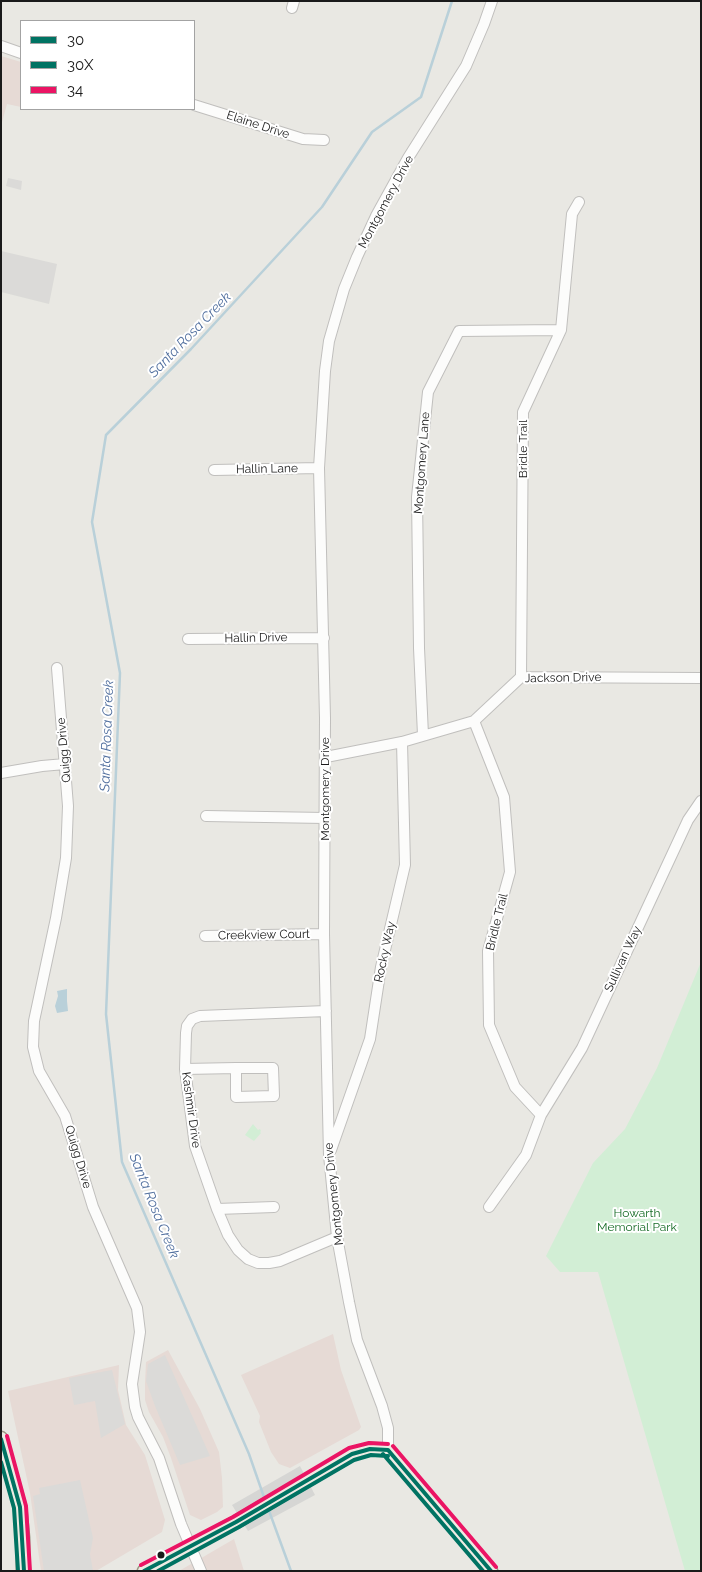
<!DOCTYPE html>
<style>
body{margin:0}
#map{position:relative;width:702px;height:1572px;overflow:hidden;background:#e9e8e3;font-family:Raleway,sans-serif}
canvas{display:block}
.frame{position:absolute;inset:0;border:2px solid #1a1a1a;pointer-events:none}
.legend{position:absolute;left:20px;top:20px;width:175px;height:90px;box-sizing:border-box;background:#fff;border:1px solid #a3a3a3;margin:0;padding:6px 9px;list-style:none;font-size:15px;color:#1a1a1a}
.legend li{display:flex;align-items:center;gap:10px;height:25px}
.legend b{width:25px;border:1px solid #a3a3a3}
</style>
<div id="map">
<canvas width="702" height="1572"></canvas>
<div class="frame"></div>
<ul class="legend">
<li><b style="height:6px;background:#007363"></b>30</li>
<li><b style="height:6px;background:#007363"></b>30X</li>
<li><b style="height:6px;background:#eb1464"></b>34</li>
</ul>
</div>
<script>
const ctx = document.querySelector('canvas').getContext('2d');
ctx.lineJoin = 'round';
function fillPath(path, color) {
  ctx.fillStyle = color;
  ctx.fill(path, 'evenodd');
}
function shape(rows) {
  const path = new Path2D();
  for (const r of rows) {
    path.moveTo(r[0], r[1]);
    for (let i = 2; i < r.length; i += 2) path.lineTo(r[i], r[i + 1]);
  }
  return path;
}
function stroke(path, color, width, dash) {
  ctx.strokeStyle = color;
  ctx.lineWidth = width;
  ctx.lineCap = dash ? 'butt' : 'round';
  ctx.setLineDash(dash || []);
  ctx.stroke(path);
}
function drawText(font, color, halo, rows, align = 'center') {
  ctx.font = font + ' Raleway,sans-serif';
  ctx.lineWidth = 4;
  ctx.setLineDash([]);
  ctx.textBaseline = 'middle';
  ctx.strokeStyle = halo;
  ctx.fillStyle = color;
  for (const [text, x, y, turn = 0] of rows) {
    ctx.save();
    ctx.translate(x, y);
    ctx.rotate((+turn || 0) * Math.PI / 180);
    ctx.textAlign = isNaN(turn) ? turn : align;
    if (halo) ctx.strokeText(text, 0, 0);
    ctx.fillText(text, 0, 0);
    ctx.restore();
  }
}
const commercial = shape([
 [1,56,21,62,21,107,7,104,1,126],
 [333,1334,341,1370,361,1427,359,1430,290,1468,279,1464,271,1452,259,1422,260,1416,241,1375],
 [168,1350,200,1409,219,1452,222,1478,223,1507,217,1512,201,1520,190,1515,171,1458,163,1437,149,1412,145,1400,145,1384,146,1362],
 [119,1365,118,1390,126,1425,145,1455,165,1520,162,1532,96,1571,41,1571,30,1493,8,1391],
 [234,1539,244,1571,179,1571]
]);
const park = shape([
 [701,962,701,1571,685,1571,598,1272,560,1272,546,1256,593,1163,625,1129,657,1068],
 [253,1124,258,1130,260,1129,261,1131,260,1132,261,1133,254,1141,245,1135]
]);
const parking = shape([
 [8,178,22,181,21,190,6,186],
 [1,251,57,264,49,304,1,292],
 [165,1355,210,1456,180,1465,155,1406,146,1381,148,1364],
 [112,1370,125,1424,101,1438,95,1401,74,1405,69,1378],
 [80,1480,93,1538,90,1554,93,1571,44,1571,33,1496,40,1494,39,1488]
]);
const water = shape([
 [67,989,67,1001,68,1011,57,1013,55,1006,58,996,57,991]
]);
const pier = shape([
 [300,1466,315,1495,248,1531,232,1505]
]);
const stream = shape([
 [265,1500,249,1454,122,1162,106,1014,120,673,92,522,106,435,191,349,322,207,372,132,421,97,452,1],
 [268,1508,291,1571]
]);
const minor = shape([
 [292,8,294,1],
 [1,46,21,53],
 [194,105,303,139,324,140],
 [214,470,319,468],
 [188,639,324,638],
 [57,668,68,806,66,858,56,918,34,1021,33,1047,39,1071,65,1116,93,1207,137,1308,140,1332,132,1384,135,1407,138,1417,159,1458,181,1524,201,1571],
 [521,677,523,412,561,330,572,214,579,202],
 [474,721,504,797,510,872,488,951,489,1025,515,1087,541,1115],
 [423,735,419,648,417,497,428,392,459,331,561,330],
 [326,757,402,742,474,721,521,677,701,678],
 [1,773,42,766,65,764],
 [206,816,325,818],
 [205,936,324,934],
 [326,1011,200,1016,192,1019,187,1026,186,1033,185,1069,195,1146,217,1209,228,1235,238,1250,248,1259,258,1263,269,1263,280,1261,337,1237],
 [185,1069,236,1068,273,1068,274,1096,236,1097,236,1068],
 [331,1150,370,1039,381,967,405,865,402,742],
 [489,1207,526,1155,541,1115,582,1048,688,820,701,801],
 [217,1209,274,1207],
 [388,1450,388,1428,382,1406,357,1340,349,1302,337,1237,329,1155,324,934,325,718,319,468,325,371,329,341,344,289,357,257,376,216,408,158,466,66,484,24,492,1]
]);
const major = shape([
 [1,1438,20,1507,23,1538,23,1571],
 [144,1571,236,1522,352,1454,370,1449,388,1450,491,1571]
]);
const bus1 = shape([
 [1,1439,20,1507,24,1571],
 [388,1450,491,1571],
 [144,1571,236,1522,352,1454,370,1449,388,1450]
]);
const bus2 = shape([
 [383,1454,483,1571],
 [1,1462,14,1508,18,1571],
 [158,1571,239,1527,354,1460,371,1455,388,1456]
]);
const bus3 = shape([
 [7,1436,26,1506,30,1571],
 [393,1446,496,1567],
 [141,1565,233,1517,349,1448,369,1443,388,1444]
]);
const markers = [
 [161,1555,4.5,"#1a1a1a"]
];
const streetNames = [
 ["Elaine Drive",258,125,18],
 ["Montgomery Drive",386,202,-62],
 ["Bridle Trail",523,449,-90],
 ["Montgomery Lane",422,463,-86],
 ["Hallin Lane",267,469,-1],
 ["Hallin Drive",256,638,-1],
 ["Jackson Drive",563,678,-1],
 ["Quigg Drive",64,750,-95],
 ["Montgomery Drive",325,789,-90],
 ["Bridle Trail",497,922,-76],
 ["Creekview Court",264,935,-1],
 ["Rocky Way",385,952,-78],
 ["Sullivan Way",623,959,-65],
 ["Kashmir Drive",191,1110,82],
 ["Quigg Drive",78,1157,73],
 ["Montgomery Drive",334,1194,-96]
];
const parkNames = [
 ["Howarth",637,1213],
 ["Memorial Park",637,1227]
];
const waterNames = [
 ["Santa Rosa Creek",190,335,-46],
 ["Santa Rosa Creek",107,736,-88],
 ["Santa Rosa Creek",154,1206,68]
];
fillPath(commercial, '#e6dad5');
fillPath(park, '#d2eed5');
fillPath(parking, '#dbdad8');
fillPath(water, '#b9d0d9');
fillPath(pier, '#d6d6d4');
stroke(stream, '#b9d0d9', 2.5);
stroke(minor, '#c0bfbd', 12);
stroke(major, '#9c9783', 15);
stroke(minor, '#fcfcfb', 10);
stroke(major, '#eeebe3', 12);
stroke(bus1, '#007363', 4);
stroke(bus2, '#007363', 4);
stroke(bus3, '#eb1464', 4);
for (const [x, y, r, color] of markers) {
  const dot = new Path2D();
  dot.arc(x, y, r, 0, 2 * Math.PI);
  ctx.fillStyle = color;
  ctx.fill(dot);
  stroke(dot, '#fff', 2);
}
drawText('12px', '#1a1a1a', '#fff', streetNames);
drawText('12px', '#156b25', '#fff', parkNames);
drawText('italic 14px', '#52709f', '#fff', waterNames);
</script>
